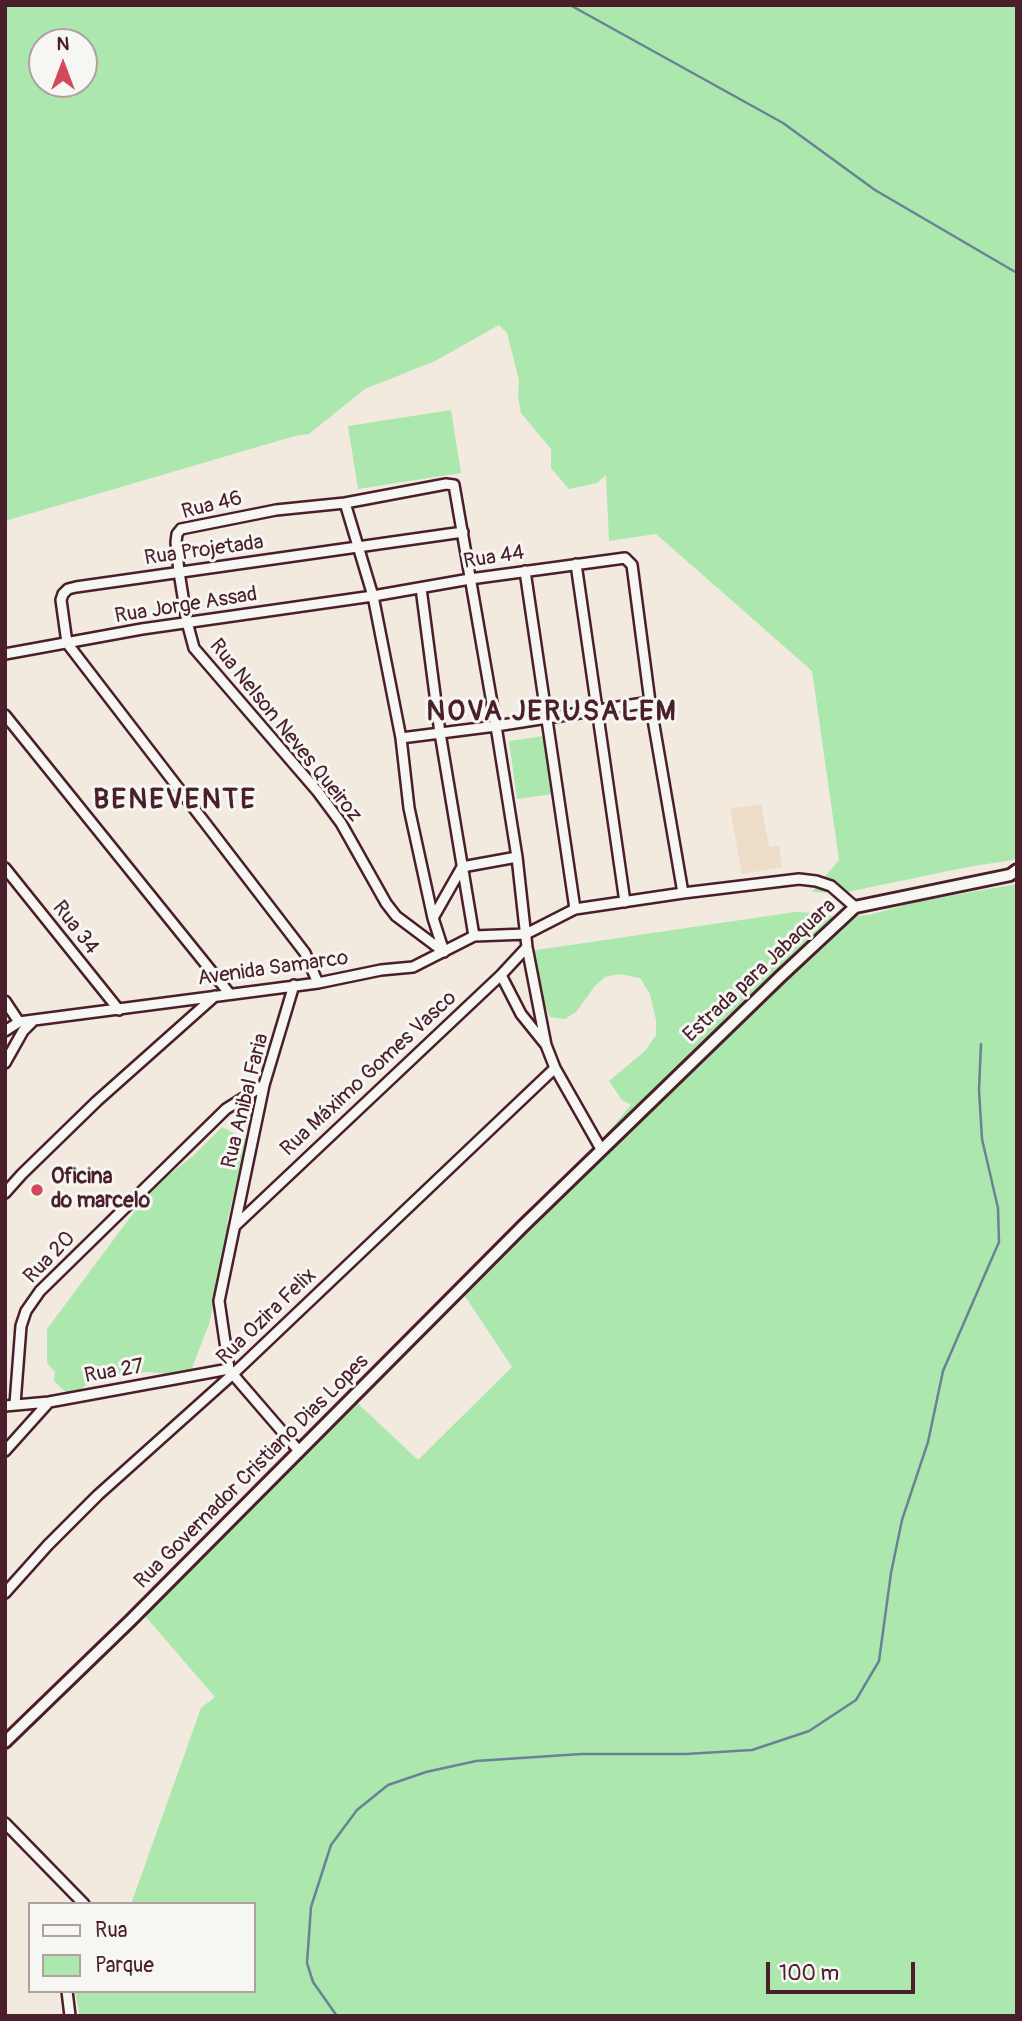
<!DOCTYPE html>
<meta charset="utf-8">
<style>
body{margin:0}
#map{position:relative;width:1022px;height:2021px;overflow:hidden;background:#f2eadf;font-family:Pangolin,sans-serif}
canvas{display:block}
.frame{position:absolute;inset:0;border:7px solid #4a1f2b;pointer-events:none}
.legend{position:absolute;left:28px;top:1902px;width:228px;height:91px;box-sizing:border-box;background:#f6f6f2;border:2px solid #b1a0a2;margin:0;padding:9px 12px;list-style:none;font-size:21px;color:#4a1f2b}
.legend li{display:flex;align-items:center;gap:14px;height:35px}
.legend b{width:35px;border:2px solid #b1a0a2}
.north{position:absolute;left:28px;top:28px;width:70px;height:70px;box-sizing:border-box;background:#f6f6f2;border:2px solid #b1a0a2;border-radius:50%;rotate:0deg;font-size:19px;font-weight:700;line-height:28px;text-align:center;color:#4a1f2b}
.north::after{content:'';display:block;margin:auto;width:24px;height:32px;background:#d1495b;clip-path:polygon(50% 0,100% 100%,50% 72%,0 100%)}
.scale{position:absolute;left:766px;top:1962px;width:149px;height:32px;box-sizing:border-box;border:4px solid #4a1f2b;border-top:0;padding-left:9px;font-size:21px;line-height:24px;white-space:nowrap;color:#4a1f2b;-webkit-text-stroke:5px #f6f6f2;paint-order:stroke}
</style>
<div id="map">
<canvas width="1022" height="2021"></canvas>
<div class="frame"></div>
<ul class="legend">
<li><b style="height:9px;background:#f6f6f2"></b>Rua</li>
<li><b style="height:19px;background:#ace8ad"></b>Parque</li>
</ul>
<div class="north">N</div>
<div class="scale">100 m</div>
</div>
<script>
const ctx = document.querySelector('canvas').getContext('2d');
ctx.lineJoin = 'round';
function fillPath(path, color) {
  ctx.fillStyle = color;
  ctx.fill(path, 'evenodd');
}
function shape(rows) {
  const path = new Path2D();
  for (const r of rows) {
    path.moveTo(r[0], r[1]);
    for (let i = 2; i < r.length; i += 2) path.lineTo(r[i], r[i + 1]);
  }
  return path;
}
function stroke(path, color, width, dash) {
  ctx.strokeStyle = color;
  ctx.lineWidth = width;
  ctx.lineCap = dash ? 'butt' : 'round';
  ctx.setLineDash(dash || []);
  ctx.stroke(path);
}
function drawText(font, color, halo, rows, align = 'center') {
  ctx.font = font + ' Pangolin,sans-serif';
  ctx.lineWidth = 6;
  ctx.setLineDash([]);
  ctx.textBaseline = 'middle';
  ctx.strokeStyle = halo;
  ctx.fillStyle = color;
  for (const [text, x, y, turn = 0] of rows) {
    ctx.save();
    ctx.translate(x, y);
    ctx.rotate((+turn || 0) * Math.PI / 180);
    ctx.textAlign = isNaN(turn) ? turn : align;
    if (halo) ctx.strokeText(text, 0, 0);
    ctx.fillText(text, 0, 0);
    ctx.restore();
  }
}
const built = shape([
 [761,804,769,847,779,846,782,867,742,874,730,809]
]);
const green = shape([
 [5,5,1017,5,1017,856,1013,860,968,867,842,893,812,892,839,860,812,671,656,534,609,541,606,475,597,483,569,489,551,468,551,449,521,413,518,397,519,380,507,333,499,325,435,361,365,389,309,434,295,436,5,521],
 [42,42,84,42,84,84,42,84],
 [451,410,461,473,358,489,348,426],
 [544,736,553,794,517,799,509,741],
 [1017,884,1017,2016,80,2016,75,1991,254,1991,254,1904,131,1904,201,1708,215,1697,138,1608,349,1395,418,1460,512,1367,459,1287,578,1168,631,1105,622,1100,609,1081,645,1051,656,1035,656,1020,650,994,640,978,619,974,605,977,595,986,576,1012,565,1019,550,1017,523,952,795,912,821,913,834,917,869,915,915,902],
 [222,1127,247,1140,227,1222,229,1233,209,1324,189,1376,147,1372,94,1377,72,1398,54,1381,55,1372,47,1363,47,1329,152,1188,193,1156]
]);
const stream = shape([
 [570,5,783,123,875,190,1017,273],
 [337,2016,313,1982,307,1963,311,1907,331,1845,357,1810,388,1785,426,1772,476,1761,581,1754,686,1754,752,1750,809,1731,856,1700,879,1661,891,1573,902,1520,928,1442,943,1371,999,1242,998,1208,982,1139,979,1090,981,1044]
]);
const minor = shape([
 [345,503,373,596,401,738,409,808,433,918,444,952],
 [576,564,625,902],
 [525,571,575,909],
 [421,588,440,733,474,936],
 [5,654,142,629,373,596,470,579,625,558,632,565,650,702,683,893],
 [5,715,229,993],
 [401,738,496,726,650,702],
 [5,868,119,1010],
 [433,918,462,867,517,857],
 [444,952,396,916,386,903,341,823,318,792,194,648,187,622,179,572,176,542,177,534,181,529,276,510,345,503,446,484,454,485,496,726,517,857,527,947,546,1045],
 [501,975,521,1014,546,1045,555,1068,601,1149],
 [318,983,305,953,67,643,61,600,63,594,68,589,76,587,463,532],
 [5,1001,19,1022],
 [5,1031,19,1022,34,1020,318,983,381,970,413,967,474,936,526,934,575,909,683,893,799,879,816,881,831,886,855,907],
 [5,1063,23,1031,33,1021],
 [5,1193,22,1174,97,1101,215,996],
 [235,1226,501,975,527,947],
 [229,1369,219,1301,264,1085,294,985],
 [230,1371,299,1451],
 [15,1404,21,1326,26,1311,40,1291,226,1109,264,1085],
 [5,1406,49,1402,229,1369],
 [5,1451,49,1402],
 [5,1593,48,1545,98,1495,233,1374,555,1068],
 [5,1823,84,1904],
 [67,1991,70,2016]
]);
const tertiary = shape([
 [5,1742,130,1621,523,1226,781,976,855,907,1010,875,1017,870]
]);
const markers = [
 [37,1190,7,"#d1495b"]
];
const streetNames = [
 ["Rua 46",212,506,-14],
 ["Rua Projetada",204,551,-8],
 ["Rua 44",494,558,-9],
 ["Rua Jorge Assad",186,606,-9],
 ["Rua Nelson Neves Queiroz",285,731,51],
 ["Rua 34",75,928,52],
 ["Avenida Samarco",273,969,-8],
 ["Estrada para Jabaquara",760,971,-43],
 ["Rua Máximo Gomes Vasco",369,1074,-43],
 ["Rua Anibal Faria",246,1101,-76],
 ["Rua 20",50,1258,-46],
 ["Rua Ozira Felix",267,1317,-44],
 ["Rua 27",114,1372,-10],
 ["Rua Governador Cristiano Dias Lopes",252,1472,-45]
];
const poiNames = [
 ["Oficina",51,1178],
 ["do marcelo",51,1202]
];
const districtNames = [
 ["NOVA JERUSALEM",552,713],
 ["BENEVENTE",175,801]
];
fillPath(built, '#eddcc8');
fillPath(green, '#ace8ad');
stroke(stream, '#6a8298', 2.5);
stroke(minor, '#4a1f2b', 14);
stroke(tertiary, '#4a1f2b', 16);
stroke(minor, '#f6f6f2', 9);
stroke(tertiary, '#f6f6f2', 10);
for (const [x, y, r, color] of markers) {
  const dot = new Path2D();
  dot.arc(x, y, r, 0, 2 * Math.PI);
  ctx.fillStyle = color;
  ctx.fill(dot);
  stroke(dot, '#f6f6f2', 2.5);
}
drawText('21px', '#4a1f2b', '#f6f6f2', streetNames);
drawText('bold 21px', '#4a1f2b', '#f6f6f2', poiNames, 'left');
ctx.letterSpacing = '2px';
drawText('bold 28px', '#4a1f2b', '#f6f6f2', districtNames);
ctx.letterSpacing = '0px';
</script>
